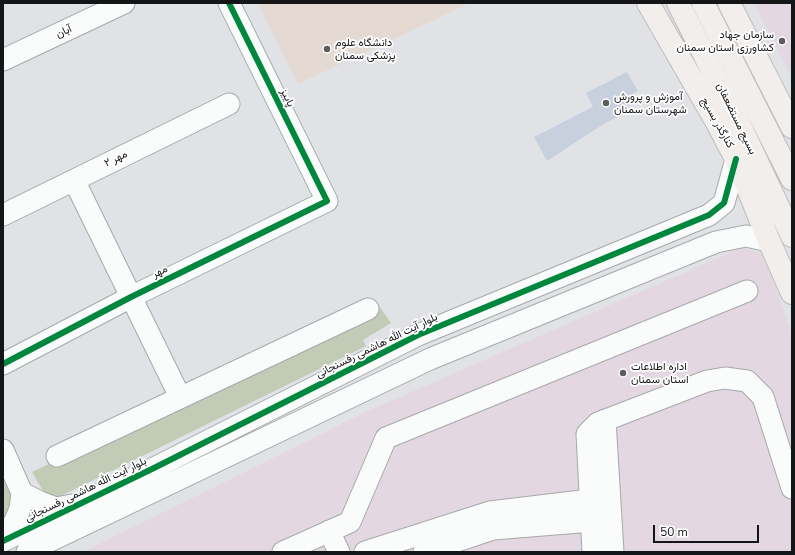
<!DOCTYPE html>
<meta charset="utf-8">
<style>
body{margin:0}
#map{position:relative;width:795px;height:555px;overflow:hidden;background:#e0e2e5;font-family:"Nunito Sans",sans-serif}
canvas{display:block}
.frame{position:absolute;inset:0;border:4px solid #141517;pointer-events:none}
.scale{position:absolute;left:653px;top:525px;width:106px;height:18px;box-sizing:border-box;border:2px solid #141517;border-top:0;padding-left:5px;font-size:12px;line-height:14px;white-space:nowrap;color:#141517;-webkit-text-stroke:3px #fff;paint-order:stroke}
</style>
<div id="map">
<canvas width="795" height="555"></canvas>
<div class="frame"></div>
<div class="scale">50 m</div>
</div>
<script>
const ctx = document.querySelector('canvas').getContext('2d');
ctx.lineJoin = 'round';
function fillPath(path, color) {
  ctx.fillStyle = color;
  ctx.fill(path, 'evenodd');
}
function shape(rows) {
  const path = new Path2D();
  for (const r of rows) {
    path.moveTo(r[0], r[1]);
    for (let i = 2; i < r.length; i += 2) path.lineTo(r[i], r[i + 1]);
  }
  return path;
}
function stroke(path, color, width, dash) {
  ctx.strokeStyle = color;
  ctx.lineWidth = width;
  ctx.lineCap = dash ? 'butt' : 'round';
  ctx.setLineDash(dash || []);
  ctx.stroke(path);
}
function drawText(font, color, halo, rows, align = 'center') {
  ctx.font = font + ' "Nunito Sans",Vazirmatn,sans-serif';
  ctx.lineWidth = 3.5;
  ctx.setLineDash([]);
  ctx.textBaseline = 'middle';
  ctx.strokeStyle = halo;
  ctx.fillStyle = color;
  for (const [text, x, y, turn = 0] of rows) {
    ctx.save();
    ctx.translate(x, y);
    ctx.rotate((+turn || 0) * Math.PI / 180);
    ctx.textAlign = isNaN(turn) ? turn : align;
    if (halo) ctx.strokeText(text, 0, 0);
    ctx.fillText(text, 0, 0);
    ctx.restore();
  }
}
const commercial = shape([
 [754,3,792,3,792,78],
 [743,247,765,255,792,335,792,552,83,552,368,411]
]);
const education = shape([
 [258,3,470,3,298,84]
]);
const green = shape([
 [379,306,391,323,363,340,366,346,71,491,60,496,46,496,32,472],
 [3,479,16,505,3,524]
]);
const building = shape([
 [627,72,638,91,625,98,631,111,605,123,547,161,534,137,593,107,586,93]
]);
const minor = shape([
 [3,60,124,3],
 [74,180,180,397],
 [3,215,229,104],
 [3,364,131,297,327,201,229,3],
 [605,420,613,552],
 [3,450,22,493],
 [57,456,368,309],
 [329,531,339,552],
 [3,534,14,523,20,509,22,493,40,502,56,508,72,505],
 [3,541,154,468,418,335,709,215,724,203,736,159],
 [27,552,430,359,716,242,746,236,769,241],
 [283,552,350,522,386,438,747,291],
 [365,552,490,512,590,500],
 [424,552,493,529,592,521],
 [593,552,587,434,598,423,707,381,725,378,747,381,763,397,792,488]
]);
const major = shape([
 [648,3,716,121,736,159,769,241,792,293],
 [678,3,736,117,792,236],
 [703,3,792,179],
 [729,3,792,127]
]);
const cycleway = shape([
 [3,364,131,297,327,201,229,3],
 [3,541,154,468,418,335,709,215,724,203,736,159]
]);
const markers = [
 [782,41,4,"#5b5d5f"],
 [327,49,4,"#5b5d5f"],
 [606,103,4,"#5b5d5f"],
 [623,373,4,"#5b5d5f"]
];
const streetNames = [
 ["آبان",64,32,-25],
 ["پاییز",287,98,64],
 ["بسیج مستضعفان",736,119,64],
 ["کنارگذر بسیج",717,123,61],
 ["مهر ۲",116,159,-26],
 ["مهر",160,272,-26],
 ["بلوار آیت الله هاشمی رفسنجانی",377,346,-26],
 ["بلوار آیت الله هاشمی رفسنجانی",86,490,-26]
];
const poiNames = [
 ["سازمان جهاد",774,35,"right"],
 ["کشاورزی استان سمنان",774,48,"right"],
 ["دانشگاه علوم",335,43],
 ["پزشکی سمنان",335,56],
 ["آموزش و پرورش",614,97],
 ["شهرستان سمنان",614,110],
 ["اداره اطلاعات",631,367],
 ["استان سمنان",631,380]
];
fillPath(commercial, '#e3d8e1');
fillPath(education, '#e4dad3');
fillPath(green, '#c1cbb5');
fillPath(building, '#c8cfdd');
stroke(minor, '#a7a8ab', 23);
stroke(major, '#bcbdbe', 24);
stroke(minor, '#fafbfb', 21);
stroke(major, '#f2eeec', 22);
stroke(cycleway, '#00873e', 6);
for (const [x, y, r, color] of markers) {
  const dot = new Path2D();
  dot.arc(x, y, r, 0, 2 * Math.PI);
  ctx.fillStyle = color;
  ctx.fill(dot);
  stroke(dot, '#fff', 1.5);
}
drawText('11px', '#141517', '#fff', streetNames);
drawText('11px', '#141517', '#fff', poiNames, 'left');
</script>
